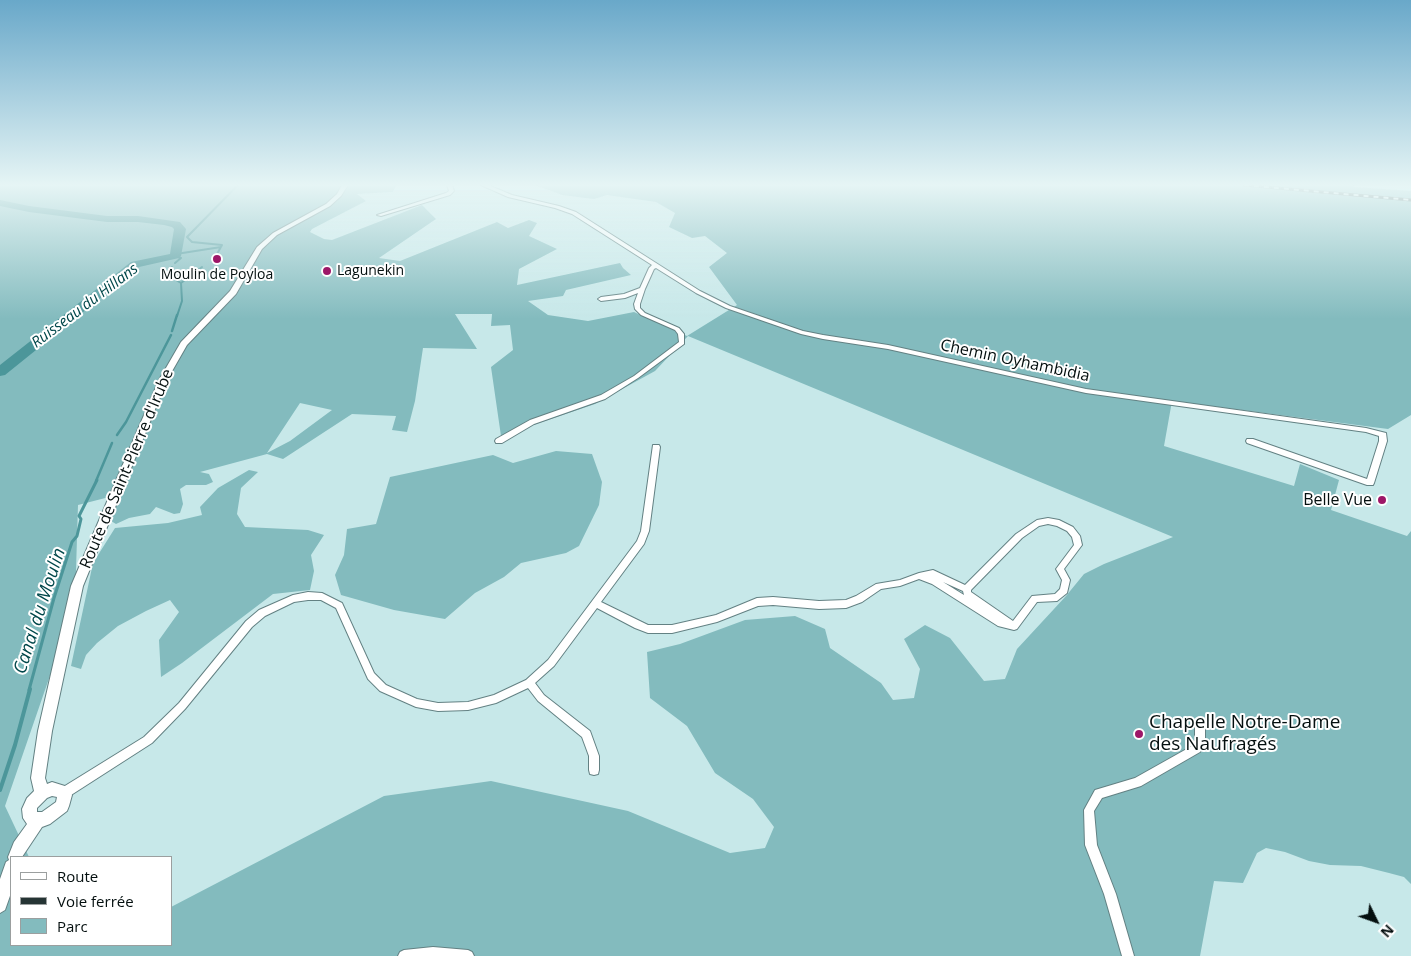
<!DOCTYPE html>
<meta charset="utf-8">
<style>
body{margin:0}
#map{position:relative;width:1411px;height:956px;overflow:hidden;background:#c7e8e9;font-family:"Open Sans",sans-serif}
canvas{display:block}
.legend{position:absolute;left:10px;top:856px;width:162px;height:90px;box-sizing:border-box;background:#fff;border:1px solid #9b9f9f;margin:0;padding:6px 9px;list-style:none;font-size:15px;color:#040f0f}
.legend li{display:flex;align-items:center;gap:10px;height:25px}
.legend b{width:25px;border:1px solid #9b9f9f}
.north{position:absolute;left:1351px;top:896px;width:50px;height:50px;-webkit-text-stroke:4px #fff;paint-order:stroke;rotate:132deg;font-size:14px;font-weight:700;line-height:20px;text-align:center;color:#040f0f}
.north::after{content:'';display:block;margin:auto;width:18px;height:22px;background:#040f0f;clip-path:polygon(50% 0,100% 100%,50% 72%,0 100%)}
</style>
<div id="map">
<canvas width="1411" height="956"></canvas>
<ul class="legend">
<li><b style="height:6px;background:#fff"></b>Route</li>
<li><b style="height:6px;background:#253434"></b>Voie ferrée</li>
<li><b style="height:14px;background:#83bbbe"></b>Parc</li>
</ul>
<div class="north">N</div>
</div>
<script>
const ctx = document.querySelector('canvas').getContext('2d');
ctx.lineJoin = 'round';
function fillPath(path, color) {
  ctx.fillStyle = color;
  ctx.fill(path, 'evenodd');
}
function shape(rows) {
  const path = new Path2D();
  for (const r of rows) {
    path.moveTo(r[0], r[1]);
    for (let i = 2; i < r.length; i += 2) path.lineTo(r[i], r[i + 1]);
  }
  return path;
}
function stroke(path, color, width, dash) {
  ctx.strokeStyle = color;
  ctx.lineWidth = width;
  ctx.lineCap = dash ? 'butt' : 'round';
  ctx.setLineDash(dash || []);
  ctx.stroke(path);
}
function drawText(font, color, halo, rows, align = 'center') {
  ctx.font = font + ' "Open Sans",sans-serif';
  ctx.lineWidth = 4;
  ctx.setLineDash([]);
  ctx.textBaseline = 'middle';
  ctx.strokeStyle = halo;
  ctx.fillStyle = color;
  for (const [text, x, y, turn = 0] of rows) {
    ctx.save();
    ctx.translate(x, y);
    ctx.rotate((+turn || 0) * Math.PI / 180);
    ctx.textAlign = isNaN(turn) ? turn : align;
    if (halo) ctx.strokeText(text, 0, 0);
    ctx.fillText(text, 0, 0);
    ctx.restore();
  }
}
const green = shape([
 [0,185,396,185,393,192,357,194,366,201,312,229,310,232,324,239,332,240,422,205,436,219,379,258,400,261,497,222,508,228,529,220,537,223,529,236,557,249,519,269,517,285,620,263,623,268,631,275,566,290,563,296,528,301,548,315,588,321,634,312,687,336,737,305,709,267,727,253,705,236,692,238,669,227,675,213,656,202,607,195,594,199,562,195,535,185,1354,185,1353,187,1411,191,1411,415,1388,429,1172,401,1164,446,1294,486,1300,464,1339,480,1331,510,1407,536,1411,531,1411,884,1404,877,1389,873,1361,866,1330,865,1309,861,1285,852,1266,848,1257,853,1243,883,1214,881,1200,956,0,956],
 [455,314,492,314,491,326,510,325,513,350,491,367,501,436,595,404,655,371,688,336,1173,537,1104,564,1084,574,1066,596,1017,649,1005,679,984,681,950,638,925,625,904,639,920,669,914,698,893,700,881,683,830,648,825,629,795,616,745,620,680,644,647,652,650,698,687,726,715,773,753,799,774,827,765,848,730,853,628,811,491,781,384,796,171,907,171,945,11,945,11,857,29,857,5,806,75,603,78,505,121,494,112,513,111,521,116,524,129,518,150,514,156,507,174,514,180,513,183,504,180,489,186,485,206,485,213,482,209,474,200,472,267,454,283,459,352,414,396,416,392,430,407,432,415,401,423,348,477,349],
 [300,403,332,410,290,441,267,453],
 [556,451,592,454,602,482,599,505,579,546,566,553,521,563,504,577,475,593,445,619,394,610,341,595,335,575,344,555,347,529,376,524,390,477,493,455,513,463],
 [249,470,258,472,241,488,237,514,245,527,308,530,324,535,311,555,314,571,310,590,273,594,182,663,161,677,159,640,179,612,170,600,146,611,118,626,97,643,86,655,81,669,71,666,93,563,115,528,168,523,202,515,200,507,218,488]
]);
const streamFar3 = shape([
 [176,254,221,247],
 [217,254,222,245,192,242,187,237,238,185],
 [175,256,181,258,175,263],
 [172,267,176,280,181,283],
 [181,283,202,267],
 [177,316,182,301,181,283]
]);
const streamFar2 = shape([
 [172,331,177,315],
 [117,435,126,422,171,335],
 [96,481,112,443]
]);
const streamFar1 = shape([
 [29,690,54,598,72,542,77,536,81,519,79,516,97,480]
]);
const stream = shape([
 [0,790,15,745,30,689]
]);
const river = shape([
 [0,200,29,206,107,216,138,216,180,222,186,229,181,256,179,258,139,267,5,375,0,376,0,365,131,262,170,254,174,229,172,227,164,225,138,222,107,222,29,212,0,206,0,200]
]);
const street = shape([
 [447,185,452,185,454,191,450,195,381,216,377,215,446,193,449,191,447,185],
 [481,185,488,185,512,195,559,206,576,212,700,291,730,306,803,331,823,335,888,345,1086,389,1366,428,1386,433,1387,441,1374,483,1373,485,1367,485,1247,443,1246,441,1247,439,1253,439,1367,479,1379,441,1379,436,1366,432,1086,393,888,349,823,339,801,334,726,308,696,293,656,268,654,269,645,289,640,304,640,308,645,313,679,328,684,334,684,344,638,378,605,399,534,424,502,443,496,443,495,441,496,439,530,420,601,395,634,376,679,342,678,334,675,330,641,315,635,309,634,304,638,293,625,298,601,301,598,299,601,297,624,294,640,288,649,268,652,265,572,214,555,208,508,197,481,185],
 [653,445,659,445,660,447,649,531,644,544,601,602,648,625,672,625,716,615,757,598,773,597,819,601,846,600,856,596,876,584,900,580,919,573,933,570,965,585,1016,534,1037,520,1048,518,1059,520,1073,527,1080,536,1082,545,1064,569,1070,580,1067,593,1057,601,1037,602,1017,629,1014,630,998,626,932,584,919,579,900,586,881,589,862,602,846,608,819,609,773,605,758,606,717,622,672,633,648,633,635,628,597,608,554,666,535,683,544,695,590,731,599,756,599,770,598,774,594,775,590,774,589,770,589,756,582,737,538,701,528,688,496,703,468,710,438,711,416,707,380,691,368,679,336,608,321,600,308,600,294,602,265,616,252,627,185,709,152,743,68,797,64,798,60,797,59,793,60,789,144,737,179,703,246,621,259,610,293,595,308,592,322,593,342,603,374,673,386,685,417,699,438,703,468,702,494,695,526,680,548,660,637,541,641,531,653,445],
 [1048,524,1057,526,1067,531,1072,537,1074,545,1056,569,1062,580,1060,589,1055,594,1032,596,1013,621,971,592,971,590,1022,538,1039,526,1048,524],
 [943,582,963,591,964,595,943,582],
 [1200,721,1204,723,1205,726,1205,745,1200,752,1141,786,1102,798,1094,811,1097,845,1116,894,1134,956,1122,956,1104,894,1085,845,1084,810,1095,790,1135,778,1192,746,1195,743,1195,726,1196,723,1200,721],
 [433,947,468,950,472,952,474,956,398,956,400,952,404,950,433,947]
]);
const secondary = shape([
 [342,185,348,185,341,196,330,206,277,235,262,249,236,294,187,345,167,380,83,586,52,731,45,778,47,784,52,782,68,787,72,795,69,806,67,811,50,824,42,827,22,857,11,857,11,893,5,910,0,913,0,879,6,862,9,860,8,857,14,842,27,824,23,818,22,809,27,798,34,791,31,778,38,731,71,586,159,380,181,342,230,291,257,247,273,233,326,204,337,194,342,185],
 [52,796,57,797,56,802,42,812,37,812,37,808,47,798,52,796]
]);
const rail = shape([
 [1244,185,1411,200]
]);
const markers = [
 [217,259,5,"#9d1768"],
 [327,271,5,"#9d1768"],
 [1382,500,5,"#9d1768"],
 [1139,734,5,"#9d1768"]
];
const farPoinames = [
 ["Lagunekin",337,271],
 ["Moulin de Poyloa",217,275,"center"]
];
const farWaternames = [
 ["Ruisseau du Hillans",85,306,-37]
];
const streetNames = [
 ["Chemin Oyhambidia",1015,361,12],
 ["Route de Saint-Pierre d'Irube",127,469,-67]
];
const poiNames = [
 ["Belle Vue",1372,500]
];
const waterNames = [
 ["Canal du Moulin",40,611,-72]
];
const nearPoinames = [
 ["Chapelle Notre-Dame",1149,723],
 ["des Naufragés",1149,745]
];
fillPath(green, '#83bbbe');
stroke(streamFar3, '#4c969a', 2);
stroke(streamFar2, '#4c969a', 2.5);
stroke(streamFar1, '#4c969a', 3);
stroke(stream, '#4c969a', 4);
fillPath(river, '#4c969a');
stroke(street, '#638183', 2);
stroke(secondary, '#638183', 2);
fillPath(street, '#fff');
fillPath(secondary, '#fff');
stroke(rail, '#253434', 3);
stroke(rail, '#fff', 2, [5]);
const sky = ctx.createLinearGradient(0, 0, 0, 319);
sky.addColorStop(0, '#69a8c9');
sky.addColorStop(0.58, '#e6f5f5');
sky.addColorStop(1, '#e6f5f500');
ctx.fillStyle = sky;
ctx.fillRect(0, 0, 1411, 319);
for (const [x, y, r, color] of markers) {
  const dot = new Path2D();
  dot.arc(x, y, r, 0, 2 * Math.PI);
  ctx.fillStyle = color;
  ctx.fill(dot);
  stroke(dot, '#fff', 2);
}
drawText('14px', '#040f0f', '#fff', farPoinames, 'left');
drawText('italic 15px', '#00474a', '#fff', farWaternames);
drawText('16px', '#040f0f', '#fff', streetNames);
drawText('16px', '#040f0f', '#fff', poiNames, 'right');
drawText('italic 18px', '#00474a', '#fff', waterNames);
drawText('19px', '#040f0f', '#fff', nearPoinames, 'left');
</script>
